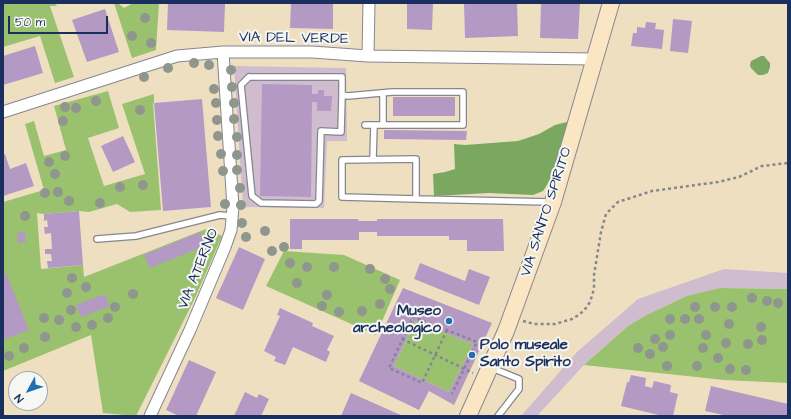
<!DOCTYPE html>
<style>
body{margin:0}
#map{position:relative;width:791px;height:419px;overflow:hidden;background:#eedfc1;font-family:"Architects Daughter",sans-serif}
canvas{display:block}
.frame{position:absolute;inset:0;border:4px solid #1b2f5e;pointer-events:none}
.north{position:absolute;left:8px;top:371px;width:40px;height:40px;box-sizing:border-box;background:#f6f6f2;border:1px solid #9ea6b7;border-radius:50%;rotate:230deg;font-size:11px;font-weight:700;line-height:16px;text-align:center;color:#1b2f5e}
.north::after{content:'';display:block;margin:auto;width:14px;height:18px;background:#1f6fb2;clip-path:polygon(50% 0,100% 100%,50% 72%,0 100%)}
.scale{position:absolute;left:8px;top:16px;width:100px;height:18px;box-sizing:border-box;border:2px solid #1b2f5e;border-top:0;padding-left:5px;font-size:12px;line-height:14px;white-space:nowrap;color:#1b2f5e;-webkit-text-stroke:3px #f6f6f2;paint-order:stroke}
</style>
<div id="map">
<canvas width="791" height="419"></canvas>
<div class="frame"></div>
<div class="north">N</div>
<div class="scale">50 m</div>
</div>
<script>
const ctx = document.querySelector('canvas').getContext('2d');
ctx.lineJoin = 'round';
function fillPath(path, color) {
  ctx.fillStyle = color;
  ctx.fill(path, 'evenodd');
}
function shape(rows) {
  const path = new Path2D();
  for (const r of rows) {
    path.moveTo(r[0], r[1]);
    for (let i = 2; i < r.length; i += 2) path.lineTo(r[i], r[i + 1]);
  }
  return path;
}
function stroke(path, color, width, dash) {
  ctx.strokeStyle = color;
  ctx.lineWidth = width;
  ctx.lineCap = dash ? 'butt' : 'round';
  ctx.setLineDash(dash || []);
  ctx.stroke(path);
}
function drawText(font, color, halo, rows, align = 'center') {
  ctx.font = font + ' "Architects Daughter",sans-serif';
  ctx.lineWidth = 4;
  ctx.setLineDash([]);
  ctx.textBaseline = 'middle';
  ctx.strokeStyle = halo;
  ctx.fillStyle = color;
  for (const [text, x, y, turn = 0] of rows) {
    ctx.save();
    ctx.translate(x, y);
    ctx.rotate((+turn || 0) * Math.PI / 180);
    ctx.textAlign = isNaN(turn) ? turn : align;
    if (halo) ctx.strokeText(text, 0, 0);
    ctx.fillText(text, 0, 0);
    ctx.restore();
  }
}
const industrial = shape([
 [234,66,346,68,347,141,327,141,324,208,243,207],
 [724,269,788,273,788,289,720,288,628,326,584,365,537,416,521,416,577,352,638,299]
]);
const green = shape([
 [3,3,55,3,57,6,50,6,74,77,55,83,40,36,3,47],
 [114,3,118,3,124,8,133,3,159,3,156,50,132,58],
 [108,91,119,128,88,138,104,186,145,174,122,104,154,94,154,103,153,103,161,210,130,212,117,204,89,212,79,211,44,214,37,213,41,269,83,265,84,277,206,229,222,236,195,298,136,416,103,413,91,335,3,371,3,202,44,190,25,124,34,121,44,156,66,150,54,106],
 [284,251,344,255,400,280,376,335,266,286],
 [720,288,788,289,788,383,724,380,584,365,628,326,647,315,687,296],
 [415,321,473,344,449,392,394,366]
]);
const forest = shape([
 [761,56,764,56,770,63,770,67,768,73,763,75,758,75,751,68,750,65,751,61],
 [571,121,553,176,543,191,533,195,489,193,434,196,433,174,445,172,455,169,454,144,465,145,518,141,539,134,555,125]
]);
const building = shape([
 [168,3,225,4,224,32,167,30],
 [291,3,333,3,333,29,290,28],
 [407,3,433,3,432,30,407,29],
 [464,3,517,3,518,36,465,38],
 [541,3,580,3,578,39,540,38],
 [105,9,119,52,87,62,72,20],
 [673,19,692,21,688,53,670,51],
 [646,22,656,23,655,29,664,30,662,49,631,46,633,33,637,33,637,27,645,28],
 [35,46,43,73,3,85,3,56],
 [262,84,312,85,312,94,318,94,318,90,324,90,324,96,332,96,331,111,317,111,317,102,312,102,311,197,260,196],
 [393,97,455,97,455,116,393,116],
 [202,99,211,207,163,211,154,103],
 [384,130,467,131,466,140,384,139],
 [123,136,135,162,113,172,101,146],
 [5,154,10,169,26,163,34,186,3,196,3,155],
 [79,211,83,265,48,268,47,261,52,261,51,254,45,254,45,249,52,249,51,233,45,234,44,227,48,227,47,220,44,221,44,214],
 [290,219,358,219,359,221,377,221,377,219,503,219,504,251,467,251,467,240,449,240,449,236,377,236,377,232,359,232,359,240,302,240,302,249,290,249],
 [25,232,26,242,18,243,17,233],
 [200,232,205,246,150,268,144,255],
 [239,247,265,259,243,310,216,298],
 [420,263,465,281,469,269,490,277,479,305,414,279],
 [6,273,29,330,3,340,3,274],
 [403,288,492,323,454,405,429,391,419,410,359,381],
 [415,321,473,344,449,392,394,366],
 [105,294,110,306,81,317,76,305],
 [280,308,313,323,312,326,334,336,327,350,330,352,326,362,293,347,285,365,274,361,276,357,264,351,280,316,277,315],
 [189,360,216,372,196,416,179,416,166,410],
 [631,375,646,378,645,386,652,388,654,381,671,385,670,392,678,394,673,416,663,416,621,406,627,382,629,382],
 [711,386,788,404,788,416,728,416,705,411],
 [245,392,257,398,259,394,269,399,261,416,234,416],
 [351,393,403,416,341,416]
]);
const path = shape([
 [523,321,534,324,555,324,572,319,580,314,586,308,590,302,594,289,594,275,601,232,606,214,618,202,652,191,718,182,739,177,762,166,788,163],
 [447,330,422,383,389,368,413,317,447,330,477,342,452,394],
 [402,339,473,373]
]);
const lane = shape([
 [249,77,342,77,342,95,341,132,321,131,319,201,316,204,261,203,252,196,241,85,249,77],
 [342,95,348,96,392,92,463,92,463,125,365,125],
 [383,125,383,93],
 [373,159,374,125],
 [416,199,416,159,342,160,342,197,416,199,550,202],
 [97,239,136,236,220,215,232,216],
 [492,368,519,379,519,389,498,416]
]);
const street = shape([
 [368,56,369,3],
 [3,112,177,56,223,52,312,52,368,56,593,59],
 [150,416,190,330,225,247,231,230,233,207,223,52]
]);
const secondary = shape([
 [468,416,506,331,553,202,611,3]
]);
const trees = [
 [145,18],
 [132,36],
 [151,43],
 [194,63],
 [209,65],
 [168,68],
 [231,70],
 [144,77],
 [232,87],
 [214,89],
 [96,101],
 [216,103],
 [234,103],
 [65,107],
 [76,108],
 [140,110],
 [234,119],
 [217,120],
 [63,121],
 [218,136],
 [237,137],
 [221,154],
 [237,155],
 [65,156],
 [49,162],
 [237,170],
 [223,171],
 [55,174],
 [143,185],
 [120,187],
 [240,188],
 [58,192],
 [45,193],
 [69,201],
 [100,203],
 [225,204],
 [241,205],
 [25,216],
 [242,223],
 [265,231],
 [246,237],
 [284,247],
 [272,251],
 [290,263],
 [307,267],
 [334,267],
 [370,269],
 [72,278],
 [385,279],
 [297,283],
 [86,287],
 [390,289],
 [67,293],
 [133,294],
 [327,295],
 [752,298],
 [767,301],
 [778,303],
 [380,304],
 [322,306],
 [115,307],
 [695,307],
 [715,307],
 [732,307],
 [71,310],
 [362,311],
 [339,312],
 [44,318],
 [108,318],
 [670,319],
 [685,319],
 [699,319],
 [59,320],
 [729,324],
 [92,325],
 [76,327],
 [761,327],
 [670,335],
 [706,335],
 [45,337],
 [655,339],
 [762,340],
 [726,343],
 [748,344],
 [663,347],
 [24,348],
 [638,348],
 [703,348],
 [650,354],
 [9,356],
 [718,358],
 [667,366],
 [697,366],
 [730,369],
 [746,370]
];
const markers = [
 [449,321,4,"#1f6fb2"],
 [472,355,4,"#1f6fb2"]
];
const streetNames = [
 ["VIA DEL VERDE",294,39,1],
 ["VIA SANTO SPIRITO",547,212,-72],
 ["VIA ATERNO",199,269,-68]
];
const poiNames = [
 ["Museo",441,312],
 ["archeologico",441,329],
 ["Polo museale",480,346,"left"],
 ["Santo Spirito",480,363,"left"]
];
fillPath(industrial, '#cfbdcf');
fillPath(green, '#9ac26e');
fillPath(forest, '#7ba861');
fillPath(building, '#b499c4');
stroke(lane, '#848790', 8);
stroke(street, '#848790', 13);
stroke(secondary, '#848790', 18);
stroke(path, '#848790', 2.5, [3, 3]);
stroke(lane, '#fff', 5.5);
stroke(street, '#fff', 11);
stroke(secondary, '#fbe6c3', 16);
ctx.fillStyle = '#8f968d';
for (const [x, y] of trees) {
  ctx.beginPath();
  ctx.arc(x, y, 5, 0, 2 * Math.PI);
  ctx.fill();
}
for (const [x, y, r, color] of markers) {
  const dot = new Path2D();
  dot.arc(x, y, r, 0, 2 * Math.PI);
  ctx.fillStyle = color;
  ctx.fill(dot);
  stroke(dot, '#f6f6f2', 1.5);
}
drawText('15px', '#1b2f5e', '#f6f6f2', streetNames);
drawText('bold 15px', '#1b2f5e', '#f6f6f2', poiNames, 'right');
</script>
